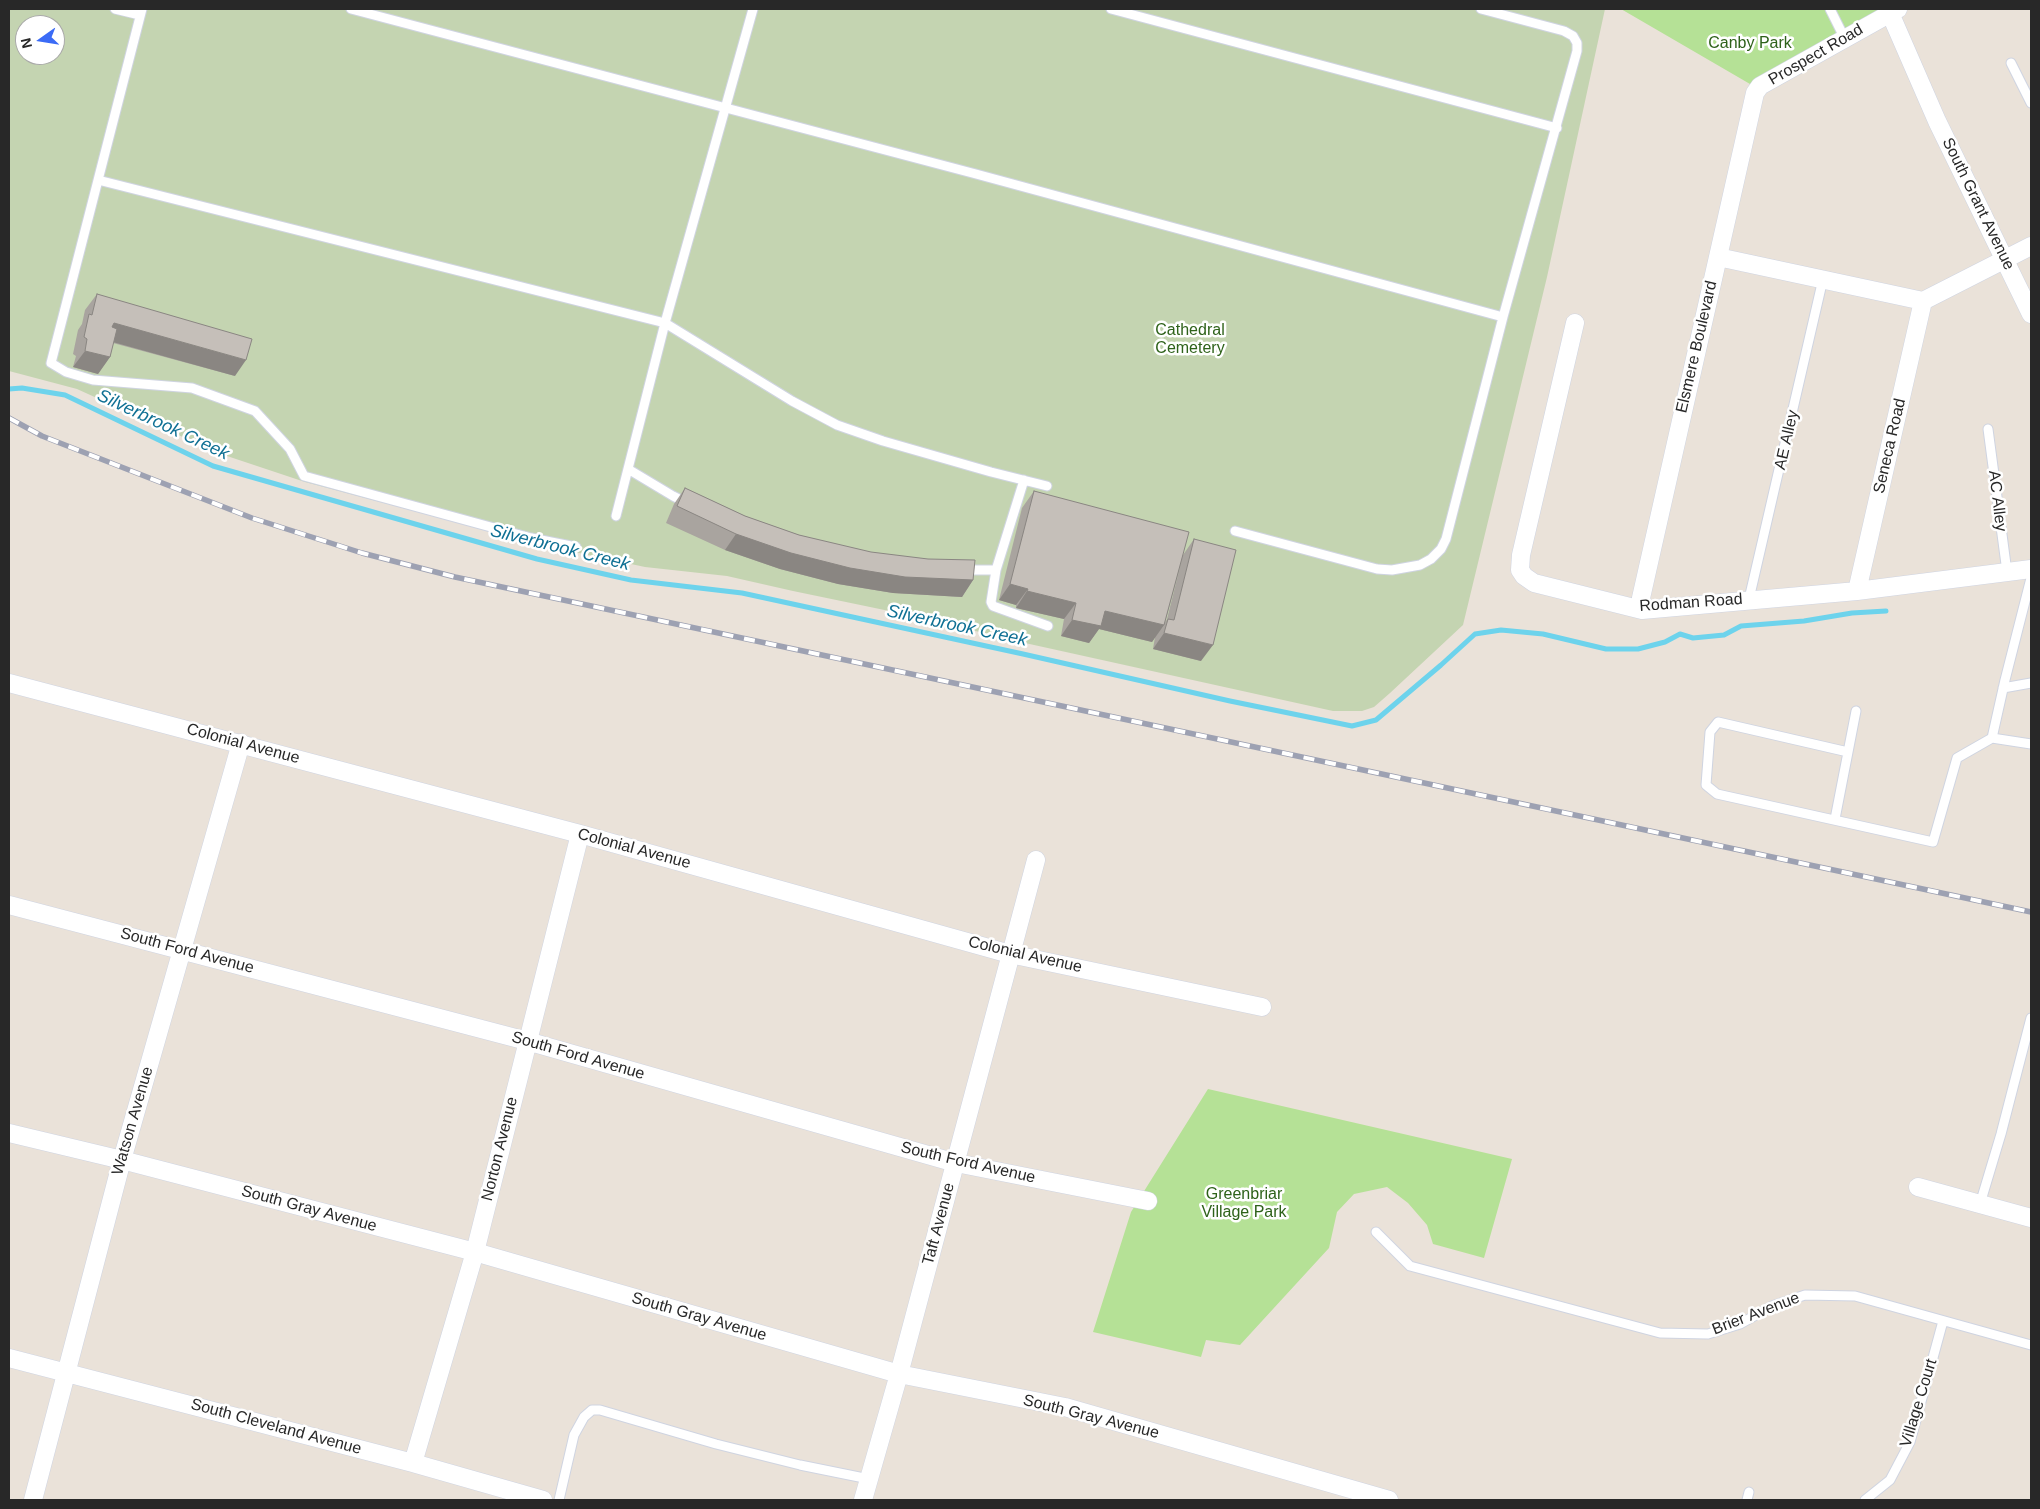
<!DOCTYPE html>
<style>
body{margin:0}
#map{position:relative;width:2040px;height:1509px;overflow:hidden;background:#eae2d9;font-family:Arial,sans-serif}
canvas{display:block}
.frame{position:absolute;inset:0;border:10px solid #282828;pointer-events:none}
.north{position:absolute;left:15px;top:15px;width:50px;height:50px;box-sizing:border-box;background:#fff;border:1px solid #a9a9a9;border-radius:50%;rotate:257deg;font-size:14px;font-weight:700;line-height:20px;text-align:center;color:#282828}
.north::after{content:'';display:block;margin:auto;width:18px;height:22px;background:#3b6bf6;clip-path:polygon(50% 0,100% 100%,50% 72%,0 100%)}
</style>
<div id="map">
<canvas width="2040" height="1509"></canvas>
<div class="frame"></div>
<div class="north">N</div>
</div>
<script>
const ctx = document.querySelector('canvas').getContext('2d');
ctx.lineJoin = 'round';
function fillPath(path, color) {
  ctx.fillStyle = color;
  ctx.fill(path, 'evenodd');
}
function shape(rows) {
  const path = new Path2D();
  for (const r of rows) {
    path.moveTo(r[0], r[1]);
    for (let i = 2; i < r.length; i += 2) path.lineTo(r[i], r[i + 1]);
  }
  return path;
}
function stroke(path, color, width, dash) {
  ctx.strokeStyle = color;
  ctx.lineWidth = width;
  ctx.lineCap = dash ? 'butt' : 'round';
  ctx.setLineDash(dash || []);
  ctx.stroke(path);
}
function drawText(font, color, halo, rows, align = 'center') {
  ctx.font = font + ' Arial,sans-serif';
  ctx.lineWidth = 5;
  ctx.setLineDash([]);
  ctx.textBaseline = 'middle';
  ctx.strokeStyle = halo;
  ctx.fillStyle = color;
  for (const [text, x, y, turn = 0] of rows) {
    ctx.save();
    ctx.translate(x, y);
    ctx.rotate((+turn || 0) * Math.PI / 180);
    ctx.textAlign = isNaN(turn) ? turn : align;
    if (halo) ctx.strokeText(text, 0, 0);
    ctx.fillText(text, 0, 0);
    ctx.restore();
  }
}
const green = shape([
 [1621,9,1885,9,1750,84],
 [1208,1089,1512,1159,1484,1258,1433,1244,1427,1225,1408,1203,1387,1187,1354,1194,1337,1212,1329,1248,1240,1345,1206,1340,1201,1357,1093,1332,1131,1212]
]);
const cemetery = shape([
 [9,9,1605,9,1547,277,1463,625,1390,693,1374,707,1362,711,1333,711,1016,641,923,618,793,591,727,576,645,567,542,545,305,482,218,453,77,389,9,371],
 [25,25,55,25,55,55,25,55]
]);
const stream = shape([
 [9,389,22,388,65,395,213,466,537,559,631,580,742,593,1023,654,1230,701,1352,726,1376,720,1441,665,1475,634,1501,630,1543,634,1606,649,1638,649,1665,642,1680,634,1693,638,1724,635,1741,626,1804,621,1852,613,1886,611]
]);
const lane = shape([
 [115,9,140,15],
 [142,9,51,363,66,372,93,380,192,388,255,411,290,449,304,476,531,538,576,547],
 [351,9,976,174,1503,317],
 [1111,9,1557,128],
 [1830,9,1845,39],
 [2011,63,2031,103],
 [98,180,665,323,792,401,837,425,883,441,991,472,1047,486],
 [1988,429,2007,572],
 [628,469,673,496,689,504],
 [1024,480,996,570,991,602,993,606,1048,626],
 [616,516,665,323,753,9],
 [1235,531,1377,569,1392,570,1420,565,1431,559,1441,549,1446,539,1503,317,1577,51,1577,43,1573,36,1564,31,1481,9],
 [964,570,996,570],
 [2031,578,2005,680,1992,738,2031,744],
 [1749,599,1823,279],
 [2003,688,2031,683],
 [1848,752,1718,722,1710,732,1706,785,1717,794,1933,842,1957,758,1992,738],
 [1835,819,1856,711],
 [1980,1204,2001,1134,2031,1018],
 [1376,1232,1410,1266,1660,1333,1708,1334,1740,1324,1772,1306,1805,1295,1855,1296,2031,1345],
 [559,1500,574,1435,584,1417,592,1410,600,1410,716,1444,800,1465,869,1479],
 [1747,1500,1749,1492],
 [1865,1500,1890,1480,1910,1442,1943,1321]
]);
const street = shape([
 [1890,13,1937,121,2031,314],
 [1718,257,1923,301,2031,246],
 [1575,323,1521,555,1520,570,1524,576,1534,583,1642,610,1857,591,2031,569],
 [1857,591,1923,301],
 [1642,610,1641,598,1755,93,1760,86,1898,9],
 [9,683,580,834,1010,954,1262,1007],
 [9,905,527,1041,956,1163,1148,1201],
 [9,1133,122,1160,475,1252,899,1374,1065,1407,1389,1500],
 [1918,1187,2031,1218],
 [9,1358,413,1463,543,1500],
 [413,1463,475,1252,580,834],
 [33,1500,122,1160,241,743],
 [863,1500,899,1374,1036,860]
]);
const rail = shape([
 [9,418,42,436,252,518,362,553,455,577,2031,912]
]);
const wall = shape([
 [97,294,235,376,113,343,110,357,98,374,73,367,76,356,73,354,78,330,82,324,85,310],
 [685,488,745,516,799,535,973,580,962,597,893,593,838,584,780,569,725,550,666,523,674,504],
 [1034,491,1183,555,1194,539,1201,661,1153,649,1155,637,1152,642,1099,629,1089,643,1061,636,1064,619,1016,608,1016,605,999,600,1022,508],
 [1182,559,1167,619,1165,623]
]);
const shadedWall = shape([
 [114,323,246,360,235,376,102,339],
 [85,351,110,357,98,374,73,367],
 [736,534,973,580,962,597,893,593,838,584,780,569,725,550],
 [1010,584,1028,589,1016,605,999,600],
 [1027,591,1076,603,1064,619,1016,608],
 [1105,611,1164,625,1152,642,1099,629,1089,643,1061,636,1072,620],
 [1164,633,1213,645,1201,661,1153,649]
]);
const building = shape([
 [97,294,252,339,246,360,114,323,112,327,117,329,110,357,85,351,87,339,84,337,89,314,92,315,97,294],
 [685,488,745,516,799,535,871,552,928,559,975,560,973,580,905,577,850,568,791,553,736,534,677,506,685,488],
 [1034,491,1189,532,1164,625,1105,611,1101,626,1072,620,1076,603,1027,591,1028,589,1010,584,1034,491],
 [1194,539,1236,550,1213,645,1164,633,1168,619,1174,620,1194,539]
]);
const parkNames = [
 ["Canby Park",1750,44],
 ["Cathedral",1190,331],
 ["Cemetery",1190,349],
 ["Greenbriar",1244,1195],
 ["Village Park",1244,1213]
];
const streetNames = [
 ["Prospect Road",1816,55,-30],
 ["South Grant Avenue",1978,204,64],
 ["Elsmere Boulevard",1697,347,-77],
 ["AE Alley",1787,440,-77],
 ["Seneca Road",1890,446,-77],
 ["AC Alley",1997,501,83],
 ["Rodman Road",1691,603,-4],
 ["Colonial Avenue",243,744,15],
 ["Colonial Avenue",634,849,15],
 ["South Ford Avenue",187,951,15],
 ["Colonial Avenue",1025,955,13],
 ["South Ford Avenue",578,1056,16],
 ["Watson Avenue",133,1121,-74],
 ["Norton Avenue",500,1149,-76],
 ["South Ford Avenue",968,1163,13],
 ["South Gray Avenue",309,1209,15],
 ["Taft Avenue",939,1224,-75],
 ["Brier Avenue",1756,1314,-21],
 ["South Gray Avenue",699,1317,16],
 ["Village Court",1919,1403,-73],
 ["South Gray Avenue",1091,1417,14],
 ["South Cleveland Avenue",276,1427,15]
];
const waterNames = [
 ["Silverbrook Creek",163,425,25],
 ["Silverbrook Creek",560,548,14],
 ["Silverbrook Creek",957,626,12]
];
fillPath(green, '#b5e196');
fillPath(cemetery, '#c4d4b1');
stroke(stream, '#6dd3ec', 5);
stroke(lane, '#cfd4e1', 11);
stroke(street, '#cfd4e1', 19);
stroke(lane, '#fff', 9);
stroke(street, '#fff', 18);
stroke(rail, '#9da1b2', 5.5);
stroke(rail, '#fff', 4, [11]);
fillPath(wall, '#a9a49f');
fillPath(shadedWall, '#8a8682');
fillPath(building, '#c5bfb9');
stroke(building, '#8a8682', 1);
drawText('16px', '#2e621a', '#fff', parkNames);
drawText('16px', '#282828', '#fff', streetNames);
drawText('italic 18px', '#0f7094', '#fff', waterNames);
</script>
